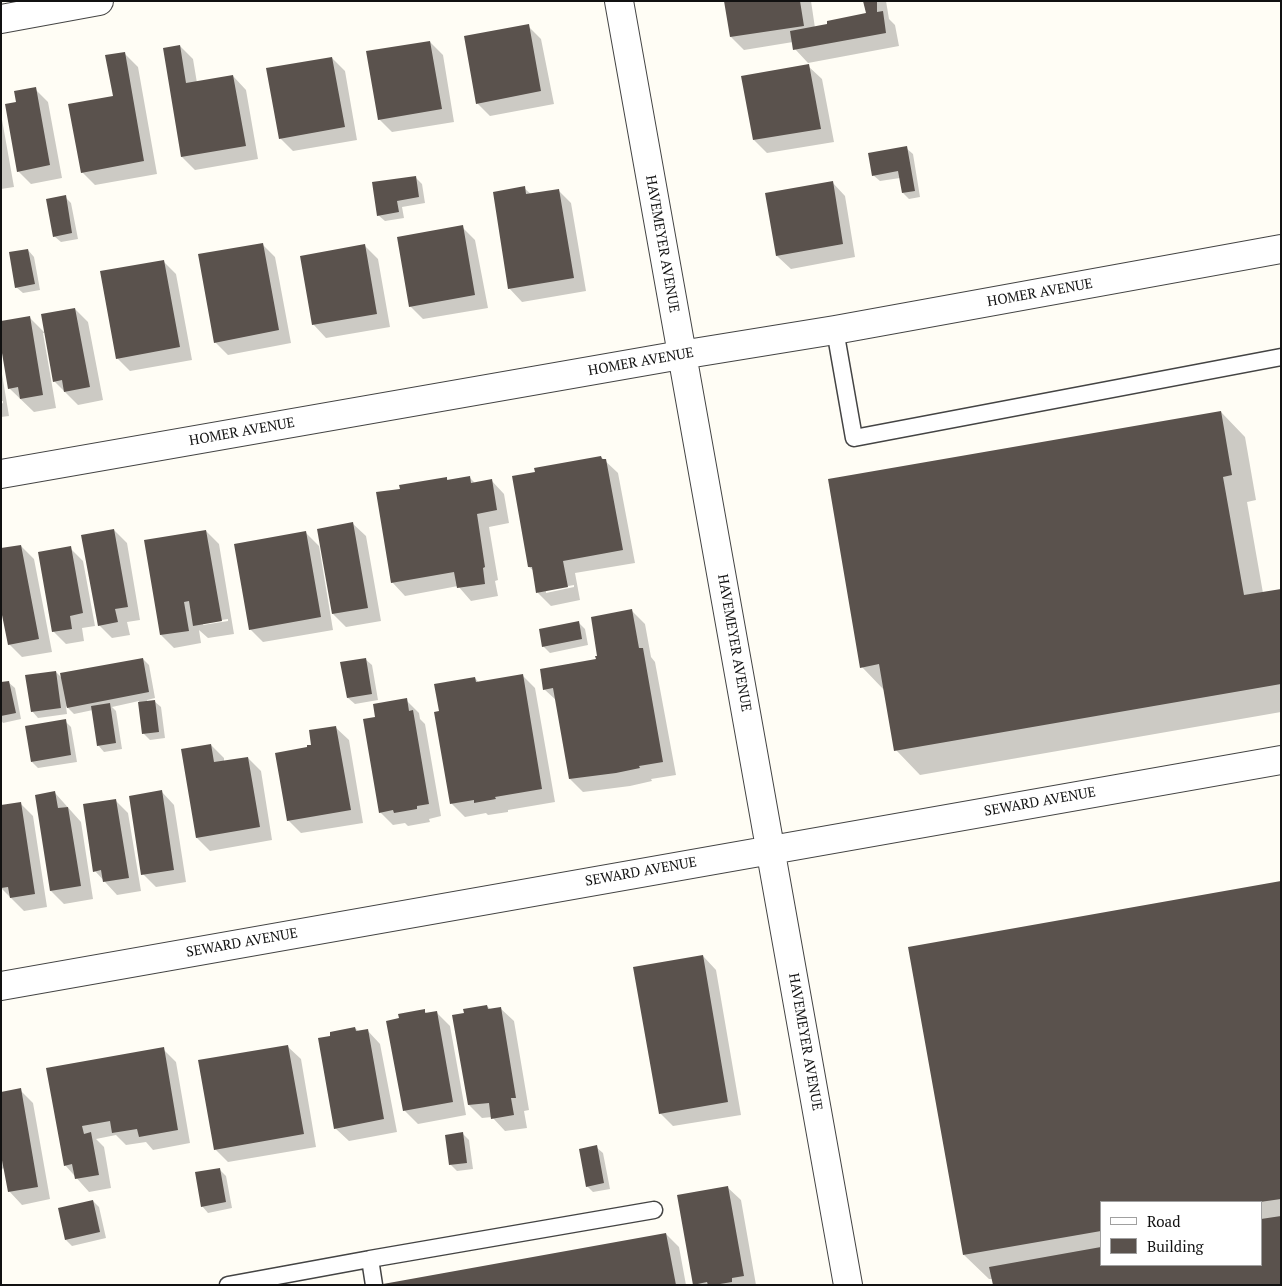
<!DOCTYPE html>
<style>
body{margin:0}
#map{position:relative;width:1282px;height:1286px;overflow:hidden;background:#fffdf5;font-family:"PT Serif",serif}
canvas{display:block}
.frame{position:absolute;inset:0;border:2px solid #111;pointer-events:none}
.legend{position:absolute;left:1100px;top:1201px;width:162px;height:65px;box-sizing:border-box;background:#fff;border:1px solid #a0a0a0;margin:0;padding:6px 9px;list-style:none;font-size:15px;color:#111}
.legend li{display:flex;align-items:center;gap:10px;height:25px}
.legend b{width:25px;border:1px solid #a0a0a0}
</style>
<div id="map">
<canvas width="1282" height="1286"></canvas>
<div class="frame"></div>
<ul class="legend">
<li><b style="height:6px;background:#fff"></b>Road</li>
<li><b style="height:14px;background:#5a524d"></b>Building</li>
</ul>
</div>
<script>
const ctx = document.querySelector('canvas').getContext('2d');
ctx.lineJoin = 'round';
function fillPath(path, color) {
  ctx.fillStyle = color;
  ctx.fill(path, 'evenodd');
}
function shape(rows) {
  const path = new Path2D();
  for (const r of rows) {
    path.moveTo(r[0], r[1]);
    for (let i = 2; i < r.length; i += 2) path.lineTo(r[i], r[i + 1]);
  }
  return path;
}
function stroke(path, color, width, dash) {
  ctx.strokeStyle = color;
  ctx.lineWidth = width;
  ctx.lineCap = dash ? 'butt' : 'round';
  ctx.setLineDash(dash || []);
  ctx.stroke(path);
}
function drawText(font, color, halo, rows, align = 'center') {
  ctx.font = font + ' "PT Serif",serif';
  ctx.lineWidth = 5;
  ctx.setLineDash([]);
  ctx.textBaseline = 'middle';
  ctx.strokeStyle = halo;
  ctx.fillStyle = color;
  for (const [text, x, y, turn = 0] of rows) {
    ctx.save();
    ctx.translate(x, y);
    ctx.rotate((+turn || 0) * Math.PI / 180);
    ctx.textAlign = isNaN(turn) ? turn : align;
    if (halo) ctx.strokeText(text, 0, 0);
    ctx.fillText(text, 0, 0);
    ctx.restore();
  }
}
const shadow = shape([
 [725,1,811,1,815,28,867,14,865,1,886,1,889,19,895,25,899,46,808,63,795,49,793,42,744,50,731,37],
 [528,26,541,39,554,104,490,116,477,103],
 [430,42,443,55,454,122,392,132,379,119],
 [180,46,193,59,197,83,233,76,246,90,258,159,195,170,182,157],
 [124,53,138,67,157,174,95,185,82,172,114,97],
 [332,58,345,71,357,140,293,151,280,138],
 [808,66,822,79,834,142,767,153,754,140],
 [35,89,48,102,62,178,31,184,18,171,18,103],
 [1,114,14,187,1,189],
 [906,148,913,154,920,197,909,199,903,193,900,178,880,181,873,175],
 [416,178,422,184,425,203,402,207,404,218,385,221,378,215],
 [832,182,845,196,855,257,791,269,777,256,766,194],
 [524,188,531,194,558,190,571,203,586,291,522,302,509,288],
 [65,197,71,203,78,239,61,242,54,236],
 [462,227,475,240,488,308,423,319,410,306],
 [262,244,275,257,291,343,228,355,215,342],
 [365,246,378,259,390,327,326,338,313,324],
 [28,250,34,257,40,290,23,293,16,287],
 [163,261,176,274,192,360,130,371,117,358],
 [75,309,88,322,103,400,78,405,54,381],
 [30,318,45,333,43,333,56,408,34,412,9,388],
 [1,368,9,416,1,417,1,404,3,403,3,401,1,401],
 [1221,412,1245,437,1256,500,1247,502,1263,593,1281,590,1281,712,920,775,896,750,885,691,862,667],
 [601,457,618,473,635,563,575,573,580,600,551,606,538,593,534,571,529,567],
 [574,585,574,587,546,593,546,590],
 [446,478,449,481,470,478,475,483,491,480,504,494,509,523,489,527,498,580,495,581,498,596,471,601,458,586,405,596,392,582,401,490],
 [352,523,366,536,381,621,346,627,333,614],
 [114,530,127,543,140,620,127,622,130,635,112,638,99,625],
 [206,531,219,544,234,634,208,638,199,630,201,643,174,648,161,635],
 [228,619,228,621,203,625,203,623],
 [306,533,319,546,333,630,263,642,250,629],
 [21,546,34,559,52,652,22,657,9,644],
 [70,548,83,561,95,626,82,628,84,641,66,644,53,631],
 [632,611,645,624,651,657,655,662,676,775,651,779,652,781,630,786,583,792,570,779,557,701,544,689,597,660],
 [578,622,585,629,588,645,550,653,543,646],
 [143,659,149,665,155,698,147,700,147,702,154,701,161,707,165,738,150,740,144,734,139,701,112,707,116,711,122,749,104,752,98,745,93,710,74,714,66,706,67,714,38,718,32,711,56,672,63,679],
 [365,659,372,665,378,700,355,704,348,698,342,663],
 [522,675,535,688,555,802,508,810,508,812,488,815,486,813,465,817,452,804,436,713,440,712,475,678,479,683],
 [8,682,15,688,21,719,3,723,1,720,1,683],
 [406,700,419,713,420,719,425,724,441,816,429,819,430,822,408,826,405,823,393,825,380,812,376,718],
 [65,721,71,727,77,762,38,768,32,762],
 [335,727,349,740,363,823,301,833,288,820,308,748],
 [211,745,224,758,224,762,248,758,261,771,272,840,210,851,197,838],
 [161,791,174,805,186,882,156,887,143,874],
 [55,793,81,822,93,899,64,904,51,891],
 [115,800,128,813,141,891,117,895,95,871],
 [20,803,33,816,47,907,24,911,1,888,1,806],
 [1281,882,1281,1285,989,1279,964,1255],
 [1101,1202,1261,1202,1261,1265,1101,1265],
 [703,956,716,970,741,1115,673,1126,660,1113],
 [487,1006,491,1010,500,1008,514,1021,529,1110,524,1111,527,1128,505,1131,492,1117,482,1118,469,1105,465,1014],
 [424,1011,428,1014,437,1013,450,1026,466,1115,418,1124,405,1111,401,1019],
 [355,1028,359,1032,367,1030,380,1044,397,1132,349,1141,335,1128,332,1037],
 [287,1046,301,1059,316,1147,228,1162,215,1149],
 [163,1049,176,1062,190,1143,153,1150,146,1142,126,1145,116,1135,96,1139,104,1147,111,1188,89,1192,65,1165,48,1069],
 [20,1090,33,1103,50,1199,22,1205,9,1191,5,1168,1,1169,1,1093],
 [463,1134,469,1140,473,1169,457,1171,450,1164],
 [596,1147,603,1153,610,1189,593,1192,587,1186],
 [220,1170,226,1176,232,1208,208,1213,202,1206],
 [727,1187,741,1200,756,1285,695,1285,678,1196],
 [93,1201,99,1207,106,1238,72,1246,66,1240],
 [666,1234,679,1247,686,1285,385,1285]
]);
const building = shape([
 [724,1,800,1,804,26,730,37],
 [863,1,877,1,877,12,883,11,886,33,793,50,790,31,827,24,827,21,866,13],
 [529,24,541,91,476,104,464,36],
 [430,41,442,109,378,120,366,51],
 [180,45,186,83,233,75,246,146,181,157,163,48],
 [125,52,144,161,81,173,68,104,113,96,105,55],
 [332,57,345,127,279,139,266,68],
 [809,64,821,129,753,140,741,76],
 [36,87,50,165,17,172,5,104,16,102,14,91],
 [907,146,915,191,902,193,898,171,872,176,868,153],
 [416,176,419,197,397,201,399,212,377,216,372,182],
 [833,181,843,244,776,256,765,193],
 [525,186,526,194,559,189,574,278,508,289,493,192],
 [66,195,72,233,53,237,46,199],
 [463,225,475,295,409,307,397,237],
 [263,243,279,330,214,343,198,254],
 [365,244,377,314,312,325,300,256],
 [28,249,35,284,15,288,9,252],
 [164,260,180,347,116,359,100,271],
 [75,308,90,387,64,392,62,380,53,382,41,314],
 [30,316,43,395,20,399,18,387,8,389,1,347,1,321],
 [1221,411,1232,475,1223,477,1244,595,1281,589,1281,684,894,751,879,664,860,668,828,479],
 [601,456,602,459,606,459,623,550,563,561,568,587,536,593,532,567,528,567,512,476,535,472,534,468],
 [470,476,471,483,492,479,497,510,477,514,485,567,483,568,485,584,457,588,454,572,391,583,376,492,400,489,399,485,447,477,447,480],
 [353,522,368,608,332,614,317,529],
 [114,529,128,607,115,609,118,622,98,626,81,535],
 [206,530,222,621,193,626,189,601,184,602,189,631,160,635,144,540],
 [306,531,321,617,249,630,234,544],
 [21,545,39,639,8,645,1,610,1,548],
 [71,546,83,613,70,616,72,629,52,632,38,552],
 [632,609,639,648,643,648,663,762,639,766,640,768,616,773,569,779,553,688,543,690,540,669,596,659,595,656,597,656,591,617],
 [579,621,582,639,542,647,539,629],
 [143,658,149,692,67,708,60,673],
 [366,658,372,694,347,698,340,662],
 [56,671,61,708,31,712,25,675],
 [523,674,542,789,495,797,496,799,474,803,474,800,450,804,434,712,439,711,434,684,475,677,476,682],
 [9,681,16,713,1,716,1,682],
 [407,698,409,711,413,710,429,804,417,806,417,809,394,813,393,810,379,813,363,719,375,717,373,704],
 [155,700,159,732,142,734,138,702],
 [110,703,116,743,97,746,91,706],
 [66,719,71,755,31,762,25,726],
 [336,726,351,810,287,821,275,753,307,747,307,745,311,745,309,730],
 [211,744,214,762,248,757,260,827,196,838,181,749],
 [162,790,174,870,141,875,129,796],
 [55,791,58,808,68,807,81,886,50,891,35,795],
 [116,799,129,878,103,882,101,870,93,872,83,804],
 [21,802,35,894,10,898,8,887,1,888,1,805],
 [1281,881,1281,1199,1260,1202,1101,1202,1101,1231,963,1255,908,947],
 [703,955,728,1102,659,1114,633,967],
 [487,1005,488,1009,501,1007,516,1098,511,1098,514,1115,491,1119,489,1103,468,1105,452,1015,464,1013,463,1009],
 [425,1009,425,1013,437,1011,453,1102,403,1111,386,1021,399,1018,398,1014],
 [355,1027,356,1031,368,1029,384,1119,334,1129,318,1038,330,1036,330,1032],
 [288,1045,304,1134,214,1150,198,1060],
 [164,1047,178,1130,139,1137,137,1129,112,1133,110,1121,82,1126,84,1134,91,1132,99,1175,75,1179,72,1164,64,1166,46,1068],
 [21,1088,38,1187,8,1192,1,1155,1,1092],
 [463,1132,467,1163,449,1165,445,1135],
 [597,1145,604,1183,586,1187,579,1149],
 [220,1168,226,1202,201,1207,195,1172],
 [728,1186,744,1276,732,1278,732,1282,714,1285,708,1285,707,1282,693,1285,677,1195],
 [93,1200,100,1232,65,1240,58,1208],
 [1281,1216,1281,1285,993,1285,989,1267,1101,1247,1101,1265,1261,1265,1261,1219],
 [666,1233,676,1285,383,1285,383,1284]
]);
const service = shape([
 [835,330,854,438,1281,357],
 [228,1285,370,1259],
 [374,1285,370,1259,654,1210]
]);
const minor = shape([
 [619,1,848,1285],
 [1,19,99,1],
 [1,474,681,355,835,330,1281,249],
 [1,986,1281,760]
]);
const streetNames = [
 ["HAVEMEYER AVENUE",662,244,80],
 ["HOMER AVENUE",1040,293,-10],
 ["HOMER AVENUE",641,362,-10],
 ["HOMER AVENUE",242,432,-10],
 ["HAVEMEYER AVENUE",734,643,80],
 ["SEWARD AVENUE",1040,802,-10],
 ["SEWARD AVENUE",641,872,-10],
 ["SEWARD AVENUE",242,943,-10],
 ["HAVEMEYER AVENUE",805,1042,80]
];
fillPath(shadow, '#0003');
fillPath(building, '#5a524d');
stroke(service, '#444', 19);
stroke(minor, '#444', 30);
stroke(service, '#fff', 16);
stroke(minor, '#fff', 28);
drawText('14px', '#111', '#fff', streetNames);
</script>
